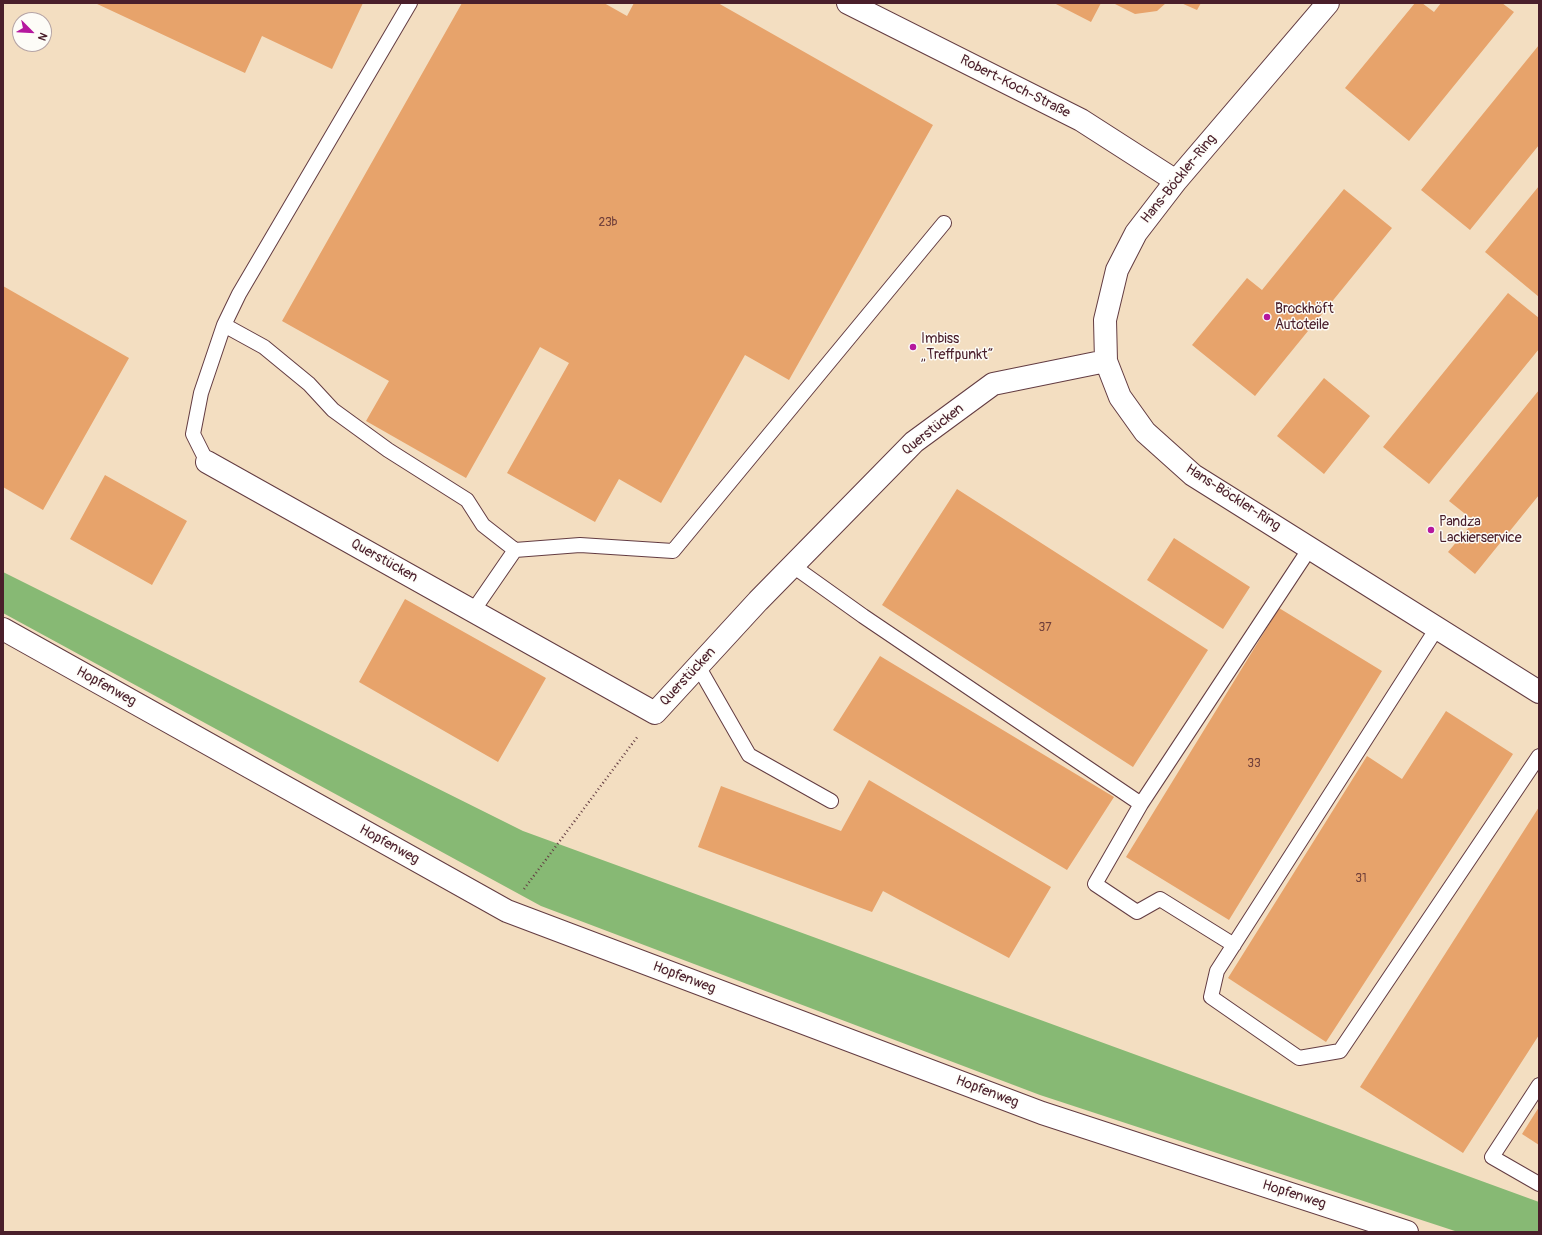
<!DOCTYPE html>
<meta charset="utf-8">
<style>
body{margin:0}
#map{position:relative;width:1542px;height:1235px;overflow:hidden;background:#f3dec1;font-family:Pangolin,sans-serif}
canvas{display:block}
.frame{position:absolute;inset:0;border:4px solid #4a1f2b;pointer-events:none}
.north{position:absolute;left:12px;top:12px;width:40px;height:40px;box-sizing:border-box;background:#fdfcf7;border:1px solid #b5a4a5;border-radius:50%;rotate:114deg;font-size:11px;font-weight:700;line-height:16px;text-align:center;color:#4a1f2b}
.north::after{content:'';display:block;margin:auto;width:14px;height:18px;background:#b5179e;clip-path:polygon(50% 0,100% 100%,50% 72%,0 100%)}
</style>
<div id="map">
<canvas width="1542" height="1235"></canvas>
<div class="frame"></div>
<div class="north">N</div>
</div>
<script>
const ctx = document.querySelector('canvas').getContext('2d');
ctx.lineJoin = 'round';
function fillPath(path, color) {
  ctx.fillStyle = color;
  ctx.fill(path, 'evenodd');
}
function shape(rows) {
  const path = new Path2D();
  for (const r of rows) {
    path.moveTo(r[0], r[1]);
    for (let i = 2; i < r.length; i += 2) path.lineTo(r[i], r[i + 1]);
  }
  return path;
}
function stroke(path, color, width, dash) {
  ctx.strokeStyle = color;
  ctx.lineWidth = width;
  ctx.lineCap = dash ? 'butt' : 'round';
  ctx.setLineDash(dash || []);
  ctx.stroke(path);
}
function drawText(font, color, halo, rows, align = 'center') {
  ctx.font = font + ' Pangolin,sans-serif';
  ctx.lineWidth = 3;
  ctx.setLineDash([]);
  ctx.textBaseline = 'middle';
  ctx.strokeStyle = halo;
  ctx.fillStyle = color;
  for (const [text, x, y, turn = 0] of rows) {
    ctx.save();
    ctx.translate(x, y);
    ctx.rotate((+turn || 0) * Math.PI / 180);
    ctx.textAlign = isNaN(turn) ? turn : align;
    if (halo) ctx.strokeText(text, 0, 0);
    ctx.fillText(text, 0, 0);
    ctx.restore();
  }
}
const forest = shape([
 [3,572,523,831,1539,1202,1539,1232,1458,1232,1040,1095,541,906,3,613]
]);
const building = shape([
 [95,3,363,3,332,69,262,36,245,73],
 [462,3,604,3,627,16,634,3,718,3,933,125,789,380,745,355,661,503,619,479,595,522,507,473,569,363,540,347,466,478,366,421,389,381,282,321],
 [1054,3,1101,3,1091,22],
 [1113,3,1166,3,1157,11,1135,14],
 [1181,3,1201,3,1197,10],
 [1415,3,1422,3,1434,12,1441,3,1502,3,1514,12,1409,141,1345,88],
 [1539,45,1539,145,1470,230,1421,190],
 [1539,186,1539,297,1485,252],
 [1344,189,1392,228,1255,396,1192,345,1247,278,1262,290],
 [3,286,129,358,43,510,3,487],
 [1508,293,1539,318,1539,349,1429,484,1383,447],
 [1324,378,1370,416,1324,474,1277,436],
 [1539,390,1539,495,1475,574,1448,552,1474,521,1449,501],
 [105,475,187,521,152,585,70,539],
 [957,489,1208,650,1133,767,882,605],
 [1174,538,1250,587,1223,629,1147,580],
 [405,599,546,678,498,762,359,682],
 [1279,608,1382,671,1229,920,1126,857],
 [880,656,1114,797,1067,870,833,730],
 [1446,711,1513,754,1326,1042,1228,978,1367,756,1402,779],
 [869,780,1051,887,1009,958,883,891,872,912,698,847,721,786,841,831],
 [1539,807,1539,1035,1463,1153,1360,1087],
 [1539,1107,1539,1145,1522,1134]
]);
const path = shape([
 [524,889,638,736]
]);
const lane = shape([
 [224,325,264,347,309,384,333,410,388,450,467,500,483,525,515,550],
 [207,462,193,434,201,393,224,325,239,294,410,3],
 [793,566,863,616,1141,804,1310,548],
 [473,611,515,550,580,545,673,551,944,223],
 [1437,628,1217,971,1211,997,1299,1058,1340,1051,1539,756],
 [698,666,749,755,831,801],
 [1141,804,1095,884,1137,912,1160,899,1234,945],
 [1539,1085,1492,1157,1539,1184]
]);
const street = shape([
 [848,3,1081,120,1176,181],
 [1328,3,1176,181,1136,233,1117,270,1105,320,1106,361,1120,397,1145,432,1193,475,1539,692],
 [207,462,655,713,758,601,914,442,993,384,1106,361],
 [3,629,507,911,1042,1113,1407,1232]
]);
const markers = [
 [1267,317,4,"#b5179e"],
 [913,347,4,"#b5179e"],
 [1431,530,4,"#b5179e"]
];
const numberNames = [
 ["23b",608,223],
 ["37",1045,628],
 ["33",1254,764],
 ["31",1361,879]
];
const streetNames = [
 ["Robert-Koch-Straße",1015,87,27],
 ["Hans-Böckler-Ring",1179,179,-51],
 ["Querstücken",933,430,-38],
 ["Hans-Böckler-Ring",1233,498,33],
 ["Querstücken",384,561,29],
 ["Querstücken",688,677,-47],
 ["Hopfenweg",106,687,29],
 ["Hopfenweg",389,845,29],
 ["Hopfenweg",684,978,21],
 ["Hopfenweg",987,1092,21],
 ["Hopfenweg",1294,1195,18]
];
const poiNames = [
 ["Brockhöft",1275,309],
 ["Autoteile",1275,325],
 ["Imbiss",921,339],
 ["„Treffpunkt“",921,355],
 ["Pandza",1439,522],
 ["Lackierservice",1439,538]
];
fillPath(forest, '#87b974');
fillPath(building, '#e7a36b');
stroke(lane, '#633c42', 16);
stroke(street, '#633c42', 24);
stroke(path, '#633c42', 2.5, [1, 3]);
stroke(lane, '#fff', 14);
stroke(street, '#fff', 22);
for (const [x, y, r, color] of markers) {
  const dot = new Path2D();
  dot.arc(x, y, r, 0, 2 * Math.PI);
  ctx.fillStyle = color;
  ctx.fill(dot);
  stroke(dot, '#fdfcf7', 1.5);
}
drawText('12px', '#71403b', null, numberNames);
drawText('14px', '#4a1f2b', '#fdfcf7', streetNames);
drawText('14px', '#4a1f2b', '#fdfcf7', poiNames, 'left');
</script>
